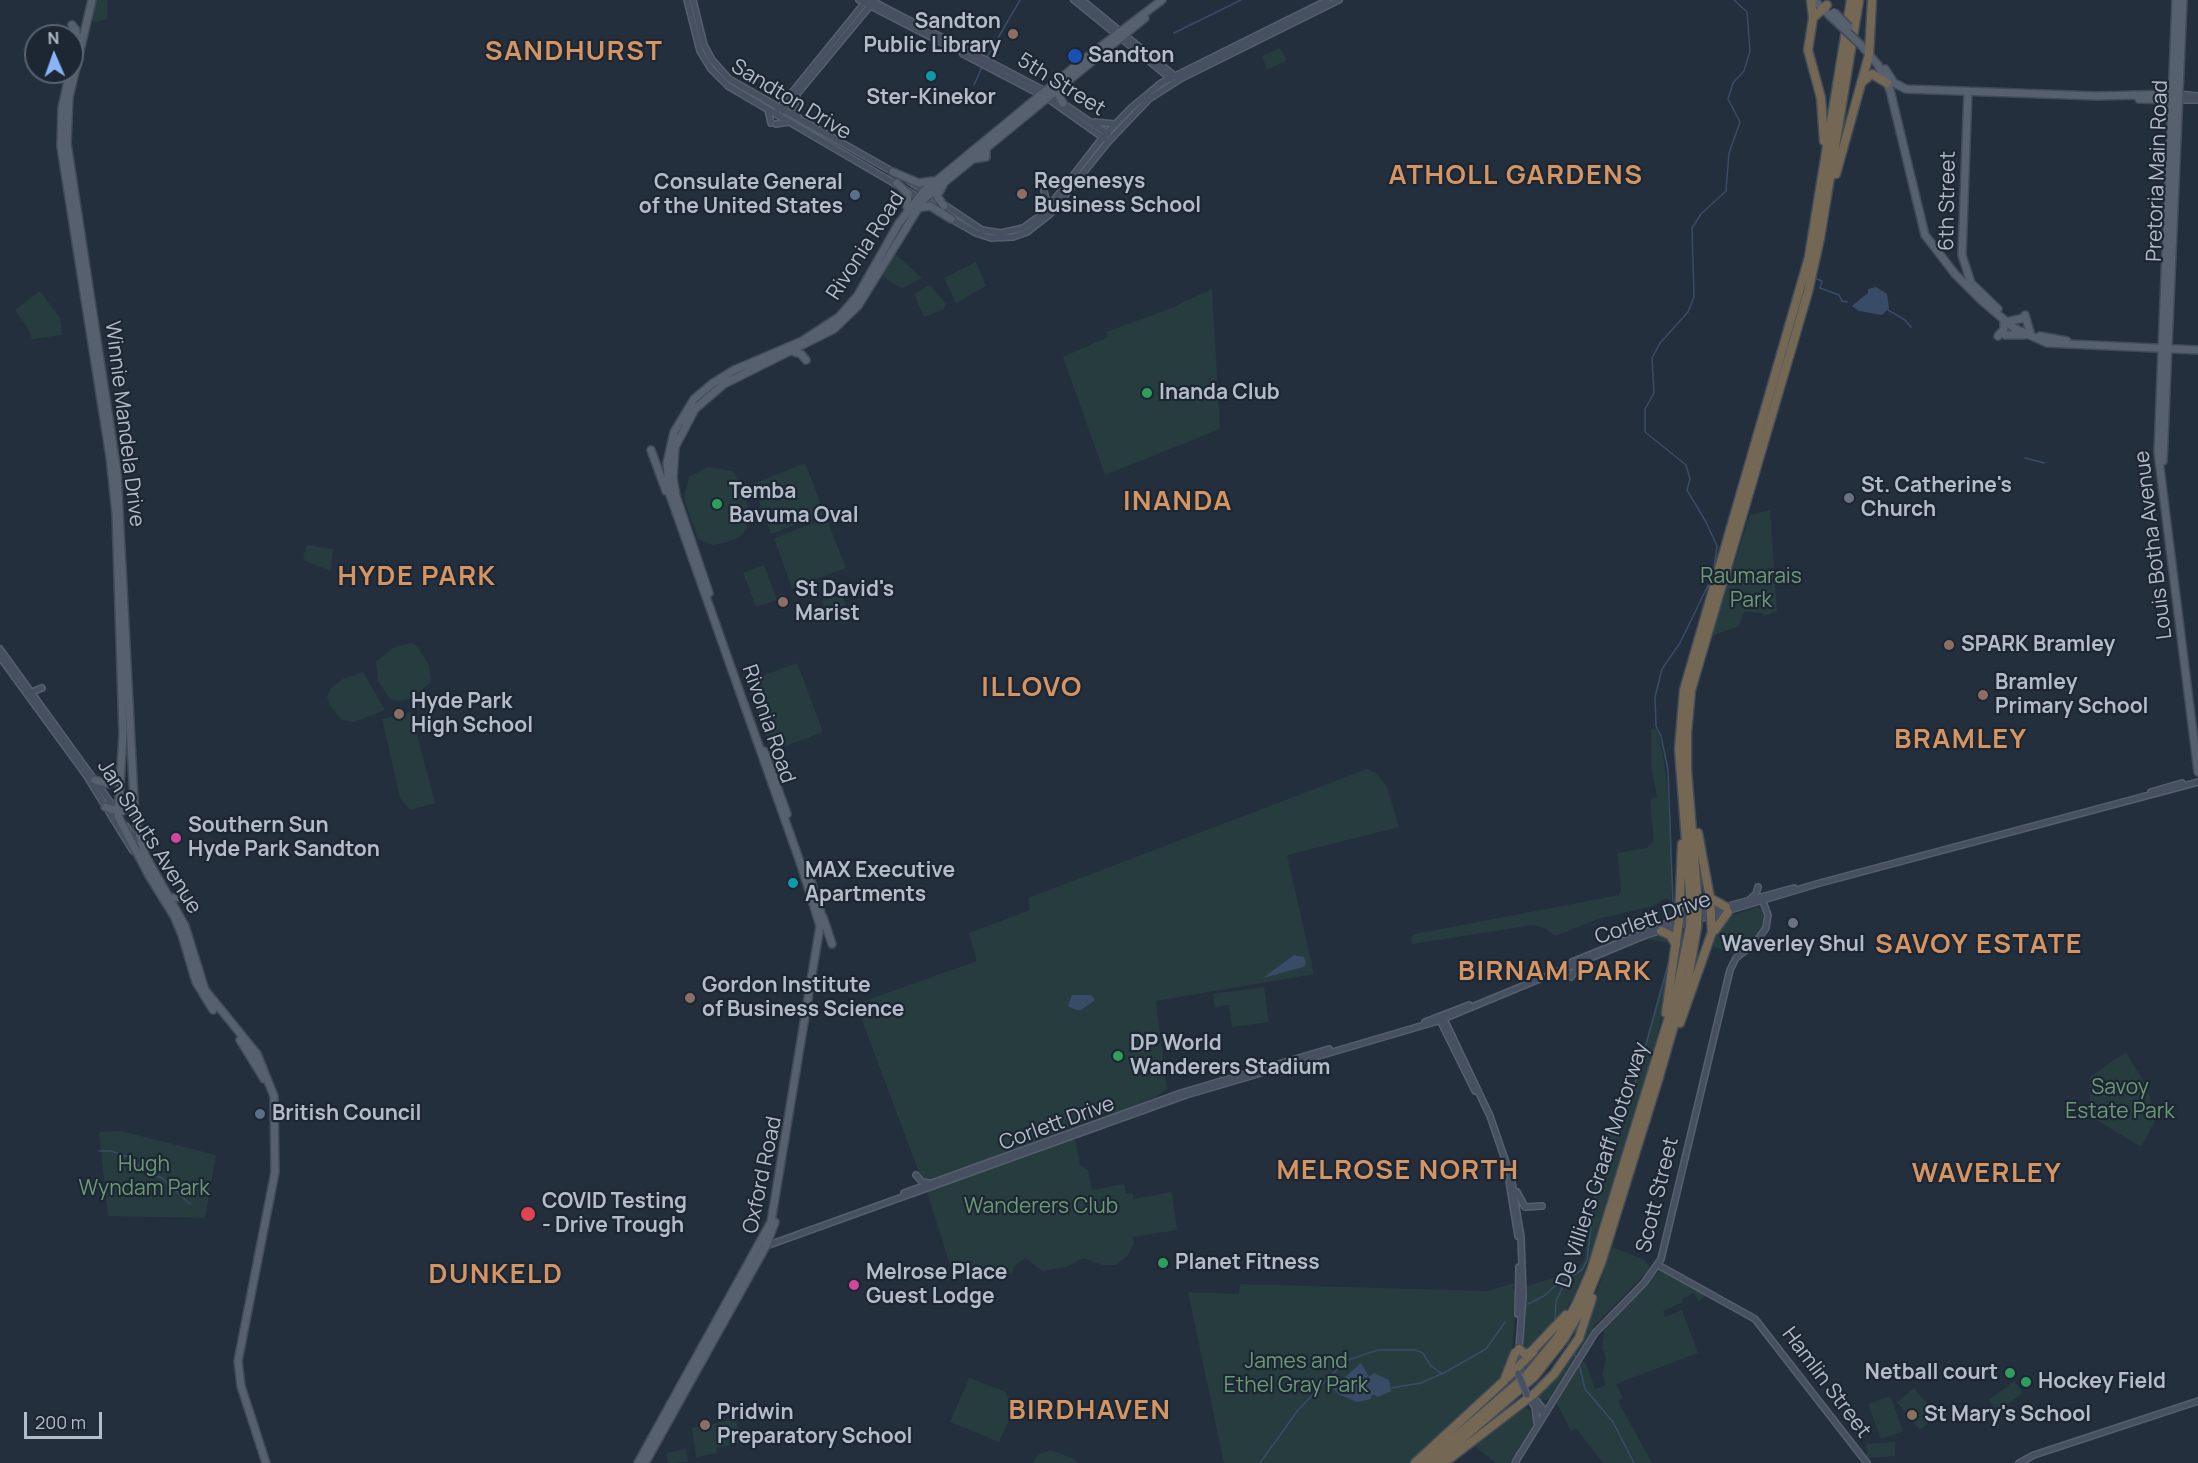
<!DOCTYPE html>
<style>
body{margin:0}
#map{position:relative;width:2198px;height:1463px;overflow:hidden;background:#242f3e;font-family:Manrope,sans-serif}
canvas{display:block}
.north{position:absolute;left:24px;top:24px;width:60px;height:60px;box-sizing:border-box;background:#1d2633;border:2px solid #59626f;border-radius:50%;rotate:358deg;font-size:16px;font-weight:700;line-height:24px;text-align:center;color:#b4bcc9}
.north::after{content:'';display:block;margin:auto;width:21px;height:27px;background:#8ab4f8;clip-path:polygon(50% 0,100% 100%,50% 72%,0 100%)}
.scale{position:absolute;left:24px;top:1412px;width:78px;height:27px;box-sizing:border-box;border:3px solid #b4bcc9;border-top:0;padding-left:8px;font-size:18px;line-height:21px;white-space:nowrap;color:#b4bcc9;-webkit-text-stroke:4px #1d2633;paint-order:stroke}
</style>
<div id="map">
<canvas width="2198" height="1463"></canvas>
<div class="north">N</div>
<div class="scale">200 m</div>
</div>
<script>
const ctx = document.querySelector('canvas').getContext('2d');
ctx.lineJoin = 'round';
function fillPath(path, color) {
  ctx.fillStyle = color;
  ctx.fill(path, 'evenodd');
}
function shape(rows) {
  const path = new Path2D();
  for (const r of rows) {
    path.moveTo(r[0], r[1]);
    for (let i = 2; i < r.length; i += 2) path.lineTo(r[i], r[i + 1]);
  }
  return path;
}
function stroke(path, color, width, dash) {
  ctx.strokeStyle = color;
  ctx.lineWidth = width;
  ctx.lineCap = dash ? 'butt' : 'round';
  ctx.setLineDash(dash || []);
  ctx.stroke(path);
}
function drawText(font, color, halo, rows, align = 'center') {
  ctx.font = font + ' Manrope,sans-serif';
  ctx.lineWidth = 4.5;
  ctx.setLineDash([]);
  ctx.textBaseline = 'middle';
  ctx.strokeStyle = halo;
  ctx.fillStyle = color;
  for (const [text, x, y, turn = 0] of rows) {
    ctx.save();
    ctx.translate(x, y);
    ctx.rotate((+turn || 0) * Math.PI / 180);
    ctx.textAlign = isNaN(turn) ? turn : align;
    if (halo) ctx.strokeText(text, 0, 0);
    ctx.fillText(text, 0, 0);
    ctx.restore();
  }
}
const green = shape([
 [94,0,107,0,107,19,96,22,91,20],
 [1280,48,1287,60,1267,70,1262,56],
 [894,253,922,278,902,288,884,278,882,274],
 [976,262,986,286,956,303,944,278],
 [930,285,946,304,944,309,924,317,914,294],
 [1212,289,1220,429,1105,475,1063,357,1108,337,1106,332,1169,309],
 [40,291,60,318,62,335,32,339,29,330,15,310],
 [805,463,825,514,771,534,753,484],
 [708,467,733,471,744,489,749,510,747,528,741,536,728,542,712,545,698,539,684,499,689,477],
 [1770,510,1777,611,1764,616,1762,613,1744,612,1739,626,1711,636,1750,515],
 [826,518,846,568,792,588,774,538],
 [307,545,333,549,331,571,305,561,303,558],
 [764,565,777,600,756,607,743,573],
 [842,594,851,621,843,624,837,610,826,613,822,601],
 [411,643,416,645,429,665,431,682,410,699,398,701,390,699,378,681,376,662,394,647],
 [797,663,823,732,772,751,746,682],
 [363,672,385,710,354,722,342,720,331,707,327,697,331,688,343,679],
 [411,712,435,803,410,810,400,798,382,719],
 [1655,728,1659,734,1666,775,1672,847,1671,918,1668,919,1663,912,1670,911,1671,906,1669,899,1664,899,1653,906,1598,919,1555,936,1545,928,1533,925,1412,944,1411,937,1415,934,1619,895,1621,890,1617,853,1647,848,1654,841,1650,807,1651,799,1657,797,1651,766,1651,729],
 [1367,769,1377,774,1387,787,1399,827,1287,855,1314,974,1156,1001,1167,1089,1156,1097,1109,1115,1108,1112,977,1164,926,1180,921,1178,856,1004,977,961,969,933,1030,910,1028,898],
 [1757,907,1762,910,1764,919,1759,936,1736,956,1713,946,1723,919],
 [1657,935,1672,941,1666,998,1654,1049,1609,1200,1594,1246,1573,1298,1562,1316,1529,1350,1523,1347,1526,1286,1575,1272,1584,1261,1604,1141,1607,1132,1630,1098,1671,950,1669,943,1647,939],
 [1264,987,1269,1022,1232,1027,1229,1005,1215,1007,1213,994],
 [2126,1052,2147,1087,2152,1105,2155,1121,2141,1147,2090,1116,2090,1077],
 [121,1131,216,1155,205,1218,108,1216,99,1132],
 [1070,1138,1075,1140,1080,1165,1088,1170,1092,1190,1124,1184,1126,1193,1133,1194,1133,1199,1172,1192,1177,1230,1133,1237,1134,1244,1128,1255,1116,1265,1102,1265,1083,1258,1066,1267,1042,1271,1026,1258,1014,1266,1012,1274,952,1271,927,1192],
 [1612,1247,1645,1260,1651,1268,1595,1325,1550,1400,1539,1400,1538,1394,1561,1370,1593,1303],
 [1660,1269,1708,1295,1698,1301,1694,1293,1682,1299,1683,1302,1663,1311,1665,1317,1682,1310,1698,1353,1616,1384,1623,1398,1618,1401,1652,1463,1603,1463,1576,1428,1571,1431,1555,1400,1581,1359,1586,1364,1595,1389,1606,1385,1602,1374,1606,1358,1602,1348,1605,1325],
 [1515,1283,1512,1288,1516,1292,1516,1308,1511,1360,1505,1375,1410,1463,1224,1463,1188,1292,1239,1294,1240,1284,1487,1291],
 [969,1378,1006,1392,1006,1395,1018,1400,999,1442,950,1422],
 [2014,1381,2023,1393,1997,1412,1989,1400],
 [1914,1388,1938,1416,1920,1430,1897,1402],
 [1890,1396,1903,1431,1881,1439,1868,1404],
 [1522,1406,1528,1408,1536,1420,1510,1463,1496,1463,1475,1446],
 [736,1419,741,1443,716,1448,717,1453,696,1457,692,1428],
 [1895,1442,1895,1456,1867,1458,1866,1444],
 [686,1449,688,1462,668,1463,666,1453],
 [1051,1450,1072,1458,1079,1463,1032,1463,1039,1454]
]);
const water = shape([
 [1876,287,1887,294,1889,308,1882,315,1859,311,1852,306,1868,293,1868,289],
 [1294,955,1304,957,1306,964,1303,967,1263,978],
 [1072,995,1091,995,1095,1000,1081,1010,1076,1010,1068,1006],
 [1361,1363,1369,1377,1374,1373,1389,1380,1391,1391,1378,1397,1372,1394,1371,1399,1357,1402,1338,1394,1333,1388]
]);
const stream = shape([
 [1174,33,1241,0],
 [987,57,1020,0],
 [974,85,982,67],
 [1817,279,1822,281,1820,288,1839,295,1842,301,1847,302],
 [1888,310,1905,320,1911,327],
 [2025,458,2044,463],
 [1673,906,1668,770,1661,736,1656,726,1655,697,1662,669,1680,643,1713,575,1717,546,1706,522,1687,490,1690,479,1686,465,1645,432,1645,409,1654,393,1652,358,1660,343,1688,312,1694,297,1692,228,1701,214,1726,191,1729,153,1740,122,1728,99,1733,83,1744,71,1750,51,1747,12,1734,0],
 [99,1151,111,1151,131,1158,144,1171,162,1178,190,1204],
 [1528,1304,1544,1296,1556,1285,1582,1270,1587,1260,1595,1193,1607,1138,1630,1102,1668,965],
 [1555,1322,1556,1301,1565,1282],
 [1574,1355,1576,1357],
 [1579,1364,1585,1389,1613,1422,1634,1463],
 [1391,1388,1421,1383,1441,1374],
 [1260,1463,1298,1410,1345,1361,1378,1350,1415,1350,1423,1353,1430,1365,1442,1374,1486,1349,1505,1322]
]);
const secondaryTunnel = shape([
 [953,43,965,49],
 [950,47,963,54]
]);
const secondary = shape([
 [687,0,700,51,711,69,728,86,933,206],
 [693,0,704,45,712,60,729,79,895,173],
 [859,0,950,47],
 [1074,0,1171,79],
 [1082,0,1176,77],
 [872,1,953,43],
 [965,49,1045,91,1108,134],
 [963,54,1047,98,1105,139],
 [2178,94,2198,96],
 [797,97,794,110,799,118],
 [2177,100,2198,100],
 [768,110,771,123],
 [777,111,867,0],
 [783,111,875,0],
 [1095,122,1115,124],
 [776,124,789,122],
 [909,181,982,230,1001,233,1023,228,1044,213,1103,137,1131,108,1161,83,1328,0],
 [1044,191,1048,206],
 [948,217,976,233,991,238,1013,237,1027,232,1050,214,1109,141,1149,99,1182,78,1339,0],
 [0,649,116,810],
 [0,657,86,775,133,851],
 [32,692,42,688],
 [2151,792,2182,783],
 [126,826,142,851],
 [1749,900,1756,894,1758,887],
 [1572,962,1670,922,1794,888],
 [1571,977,1579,965],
 [1443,1017,1490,1116,1511,1177,1521,1237,1523,1296,1519,1349,1521,1371],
 [1439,1018,1475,1091],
 [1425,1022,1469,1005],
 [916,1175,922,1182,929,1183],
 [1509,1181,1518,1236],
 [1517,1192,1525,1207,1542,1206],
 [904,1193,1181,1093,1329,1049],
 [766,1246,1186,1095,1438,1021,1646,935,1820,883,2198,782],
 [1658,1265,1755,1319,1867,1463],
 [1518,1314,1519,1267],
 [1531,1394,1544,1410],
 [1528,1396,1535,1407,1545,1414],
 [1535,1407,1537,1422],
 [1519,1456,1595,1333,1644,1283,1661,1259,1730,970,1736,958,1756,942,1766,928,1768,915,1762,899],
 [1515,1463,1520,1454],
 [2019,1463,2034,1455,2198,1401]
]);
const primary = shape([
 [92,0,69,97,67,143,117,472,135,818,145,855,185,926,205,990,257,1054,274,1096,275,1172,238,1361,241,1386,266,1463],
 [1814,0,1830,16],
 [2176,0,2158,452,2198,772],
 [72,25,76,30,77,41],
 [1861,45,1878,65,1890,90,1925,235,1955,274,1982,301,2014,328,2047,343,2198,350],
 [72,63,77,42],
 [1885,69,1894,83,1906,89,2097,96,2176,94],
 [70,72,62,108,61,147,110,457,116,513,123,734,118,816,148,874,174,916,182,935,196,982,213,1010],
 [1061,88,1058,94,1063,103],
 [1968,91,1962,255,1971,283,1998,309],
 [2139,99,2176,100],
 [973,159,986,157,986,147],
 [893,172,919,183,932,181],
 [897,183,908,194,907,207],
 [943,185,937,196,944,206],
 [917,208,930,206,951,219],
 [2025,315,2030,332],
 [2010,321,2024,318],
 [2005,335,2025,335],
 [1998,336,2004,329,2004,320],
 [2040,336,2067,341],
 [794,352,801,354,806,360],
 [651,450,666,491],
 [2163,461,2183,0],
 [709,593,676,496,673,478,675,447,695,409,724,384,834,329,858,306,924,199,1145,18],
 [764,751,787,814],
 [95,780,108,784,114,781,119,774],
 [105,807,120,812,127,809,132,799],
 [810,878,821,913],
 [170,898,182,897],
 [823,917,832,944],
 [240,1040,264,1079],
 [638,1463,771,1222,820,926,801,865,670,495,667,463,674,432,694,399,713,383,734,370,802,341,839,317,858,295,899,223,924,191,1078,64,1162,0],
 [645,1463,766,1246,775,1222]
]);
const highway = shape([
 [1811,0,1813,18,1808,50,1821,98,1824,141],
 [1813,18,1827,5],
 [1861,83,1872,74,1887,83],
 [1836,174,1869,55,1872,0],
 [1710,898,1726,907],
 [1698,905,1687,770,1687,733,1691,690,1808,292,1820,238,1859,0],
 [1691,906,1679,749,1684,690,1809,257,1851,0],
 [1715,930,1728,912],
 [1661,931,1670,935,1676,945],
 [1666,1013,1679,920,1682,844],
 [1680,1023,1712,932,1710,898,1698,833],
 [1519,1349,1525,1354,1531,1352,1566,1315],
 [1508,1377,1533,1352],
 [1415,1463,1504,1381,1515,1353],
 [1425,1463,1526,1376,1558,1337,1576,1305,1591,1271,1677,991,1690,927],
 [1434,1463,1534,1377,1564,1339,1583,1307,1601,1263,1658,1080,1689,973,1697,927],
 [1444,1463,1535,1393,1554,1374,1579,1338,1592,1298]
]);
const secondaryBridge = shape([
 [1518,1373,1527,1395]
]);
const primaryBridge = shape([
 [1834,12,1849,27],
 [1830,16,1861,45]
]);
const highwayBridge = shape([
 [1690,927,1691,906],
 [1697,927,1698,905]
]);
const markers = [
 [1013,34,6,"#8d6e63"],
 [1075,56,8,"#1a4fb4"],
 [931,76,6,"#0f9aa8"],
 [1022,194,6,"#8d6e63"],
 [855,195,6,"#5c6f8a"],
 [1147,393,6,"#2e9e5b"],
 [1849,498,6,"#6b7280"],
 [717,504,6,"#2e9e5b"],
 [783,602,6,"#8d6e63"],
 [1949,645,6,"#8d6e63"],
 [1983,695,6,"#8d6e63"],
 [399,714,6,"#8d6e63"],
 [176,838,6,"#d1479c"],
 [793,883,6,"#0f9aa8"],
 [1793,923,6,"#6b7280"],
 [690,998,6,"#8d6e63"],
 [1118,1056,6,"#2e9e5b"],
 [260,1114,6,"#5c6f8a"],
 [528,1214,8,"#e0444e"],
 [1163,1263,6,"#2e9e5b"],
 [854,1285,6,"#d1479c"],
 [2010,1373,6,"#2e9e5b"],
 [2026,1382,6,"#2e9e5b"],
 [1912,1415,6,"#8d6e63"],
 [705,1425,6,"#8d6e63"]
];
const poiNames = [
 ["Sandton",1001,22,"right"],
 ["Public Library",1001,46,"right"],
 ["Sandton",1088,56],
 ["Ster-Kinekor",931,98,"center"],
 ["Regenesys",1034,182],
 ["Business School",1034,206],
 ["Consulate General",843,183,"right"],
 ["of the United States",843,207,"right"],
 ["Inanda Club",1159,393],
 ["St. Catherine's",1861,486],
 ["Church",1861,510],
 ["Temba",729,492],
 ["Bavuma Oval",729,516],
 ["St David's",795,590],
 ["Marist",795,614],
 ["SPARK Bramley",1961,645],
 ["Bramley",1995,683],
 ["Primary School",1995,707],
 ["Hyde Park",411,702],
 ["High School",411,726],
 ["Southern Sun",188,826],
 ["Hyde Park Sandton",188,850],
 ["MAX Executive",805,871],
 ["Apartments",805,895],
 ["Waverley Shul",1793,945,"center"],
 ["Gordon Institute",702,986],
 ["of Business Science",702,1010],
 ["DP World",1130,1044],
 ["Wanderers Stadium",1130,1068],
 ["British Council",272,1114],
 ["COVID Testing",542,1202],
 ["- Drive Trough",542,1226],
 ["Planet Fitness",1175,1263],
 ["Melrose Place",866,1273],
 ["Guest Lodge",866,1297],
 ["Netball court",1998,1373,"right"],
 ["Hockey Field",2038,1382],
 ["Pridwin",717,1413],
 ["Preparatory School",717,1437],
 ["St Mary's School",1924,1415]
];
const streetNames = [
 ["5th Street",1061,85,32],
 ["Sandton Drive",791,100,31],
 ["Pretoria Main Road",2158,171,-88],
 ["6th Street",1948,201,-89],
 ["Rivonia Road",866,246,-57],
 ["Winnie Mandela Drive",124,424,83],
 ["Louis Botha Avenue",2154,545,-97],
 ["Rivonia Road",768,724,71],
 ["Jan Smuts Avenue",149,837,58],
 ["Corlett Drive",1653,919,-19],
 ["Corlett Drive",1057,1124,-20],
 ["De Villiers Graaff Motorway",1603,1165,-72],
 ["Oxford Road",763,1175,-78],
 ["Scott Street",1658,1195,-76],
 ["Hamlin Street",1826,1383,53]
];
const parkNames = [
 ["Raumarais",1751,577],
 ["Park",1751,601],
 ["Savoy",2120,1088],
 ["Estate Park",2120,1112],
 ["Hugh",144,1165],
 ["Wyndam Park",144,1189],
 ["Wanderers Club",1041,1207],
 ["James and",1296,1362],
 ["Ethel Gray Park",1296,1386]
];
const districtNames = [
 ["SANDHURST",574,52],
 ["ATHOLL GARDENS",1516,176],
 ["INANDA",1178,502],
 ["HYDE PARK",417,577],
 ["ILLOVO",1032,688],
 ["BRAMLEY",1961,740],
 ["SAVOY ESTATE",1979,945],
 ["BIRNAM PARK",1555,972],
 ["MELROSE NORTH",1398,1171],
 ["WAVERLEY",1987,1174],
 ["DUNKELD",496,1275],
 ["BIRDHAVEN",1090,1411]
];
fillPath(green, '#263c3f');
fillPath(water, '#394c67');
stroke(stream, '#394c67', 1.5);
stroke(secondaryTunnel, '#3a4453', 5, [5, 2.5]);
stroke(secondary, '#565f6c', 8);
stroke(primary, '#414a57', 10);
stroke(highway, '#434c59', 11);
stroke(secondary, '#465061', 5);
stroke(primary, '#56606e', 7);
stroke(highway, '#746855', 8);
stroke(secondaryBridge, '#565f6c', 8, []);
stroke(primaryBridge, '#414a57', 10, []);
stroke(highwayBridge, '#434c59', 11, []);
stroke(secondaryBridge, '#465061', 5);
stroke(primaryBridge, '#56606e', 7);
stroke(highwayBridge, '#746855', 8);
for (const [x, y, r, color] of markers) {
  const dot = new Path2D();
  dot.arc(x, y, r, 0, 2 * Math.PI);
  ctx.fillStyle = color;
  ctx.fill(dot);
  stroke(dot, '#1d2633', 2);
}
drawText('bold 21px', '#b4bcc9', '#1d2633', poiNames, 'left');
drawText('21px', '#b4bcc9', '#1d2633', streetNames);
drawText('21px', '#6b9a76', '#1d2633', parkNames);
ctx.letterSpacing = '1.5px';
drawText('bold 27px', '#d59563', '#1d2633', districtNames);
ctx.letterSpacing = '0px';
</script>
